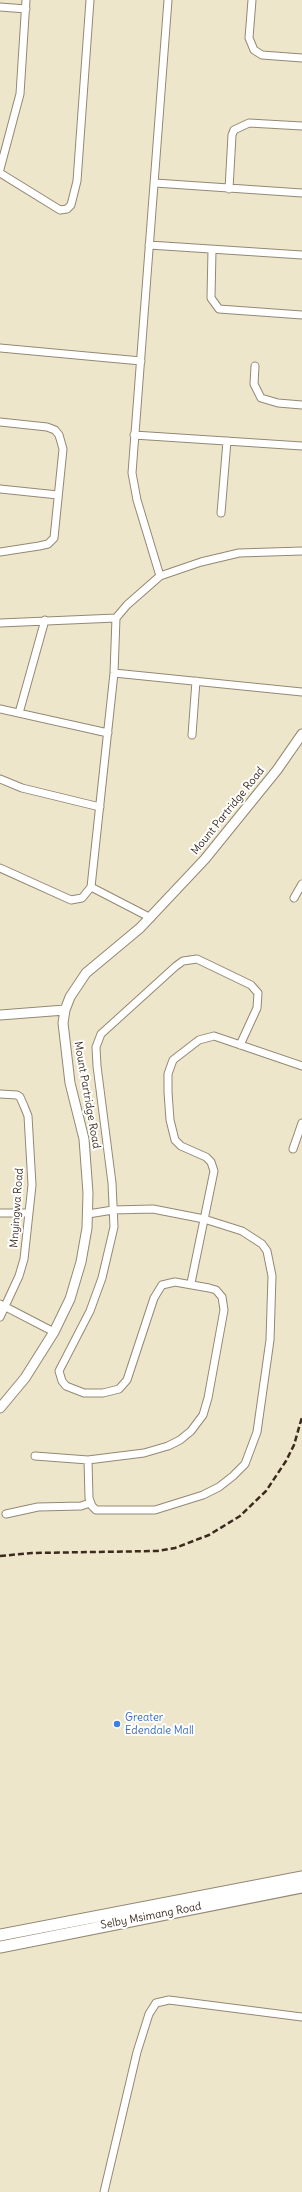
<!DOCTYPE html>
<style>
body{margin:0}
canvas{display:block;background:#eee6ca}
</style>
<canvas width="302" height="2192"></canvas>
<script>
const ctx = document.querySelector('canvas').getContext('2d');
ctx.lineJoin = 'round';
function shape(rows) {
  const path = new Path2D();
  for (const r of rows) {
    path.moveTo(r[0], r[1]);
    for (let i = 2; i < r.length; i += 2) path.lineTo(r[i], r[i + 1]);
  }
  return path;
}
function stroke(path, color, width, dash) {
  ctx.strokeStyle = color;
  ctx.lineWidth = width;
  ctx.lineCap = dash ? 'butt' : 'round';
  ctx.setLineDash(dash || []);
  ctx.stroke(path);
}
function drawText(font, color, halo, rows, align = 'center') {
  ctx.font = font + ' Delius,sans-serif';
  ctx.lineWidth = 4;
  ctx.setLineDash([]);
  ctx.textBaseline = 'middle';
  ctx.strokeStyle = halo;
  ctx.fillStyle = color;
  for (const [text, x, y, turn = 0] of rows) {
    ctx.save();
    ctx.translate(x, y);
    ctx.rotate((+turn || 0) * Math.PI / 180);
    ctx.textAlign = isNaN(turn) ? turn : align;
    if (halo) ctx.strokeText(text, 0, 0);
    ctx.fillText(text, 0, 0);
    ctx.restore();
  }
}
const minor = shape([
 [252,0,249,38,254,50,262,55,302,58],
 [0,7,26,9],
 [0,169,20,94,26,0],
 [0,173,60,210,67,209,71,205,77,181,90,0],
 [155,183,302,193],
 [229,189,232,135,234,130,249,123,302,126],
 [149,245,302,255],
 [212,250,211,298,219,309,302,315],
 [0,348,141,361],
 [255,366,254,384,261,398,278,403,302,405],
 [0,422,47,427,55,430,59,435,63,449,54,538,48,544,39,546,0,552],
 [134,435,302,446],
 [0,489,58,495],
 [221,513,227,441],
 [160,576,137,500,132,473,168,0],
 [0,623,116,618],
 [114,673,302,692],
 [0,709,108,733],
 [19,713,45,620],
 [192,735,196,681],
 [0,779,22,788,100,807],
 [0,868,71,900,82,898,91,887,114,673,116,618,127,605,160,576,201,562,239,553,302,551],
 [91,887,151,918],
 [294,898,302,884],
 [0,1094,17,1095,20,1097,24,1106,28,1116,32,1185,24,1259,19,1276,0,1317],
 [293,1149,302,1123],
 [0,1213,29,1213],
 [88,1214,113,1210,153,1209,204,1219,242,1231,262,1244,267,1251,272,1276,270,1340,257,1432,245,1464,233,1476,219,1487,203,1495,155,1510,96,1510,92,1506,89,1498,88,1460],
 [191,1283,214,1171,211,1162,206,1157,181,1146,175,1140,170,1120,168,1092,168,1074,173,1060,199,1040,214,1036,302,1066],
 [0,1304,54,1332],
 [35,1456,88,1460,144,1453,168,1446,180,1440,191,1431,203,1415,208,1398,224,1310,222,1297,216,1290,209,1288,175,1282,162,1285,154,1298,127,1380,119,1389,103,1393,84,1393,66,1386,62,1381,59,1371,90,1311,102,1278,114,1227,112,1183,97,1066,96,1047,101,1034,176,966,183,961,197,959,251,985,258,993,257,1008,240,1045],
 [6,1514,38,1507,81,1506,90,1503],
 [104,2192,137,2052,149,2014,156,2003,169,2000,302,2017]
]);
const tertiary = shape([
 [0,1015,65,1010],
 [0,1408,25,1378,54,1332,70,1299,81,1262,87,1228,88,1193,84,1139,70,1083,63,1023,65,1010,70,997,86,973,140,928,205,859,277,770,302,734]
]);
const secondary = shape([
 [0,1935,302,1877],
 [0,1947,302,1887]
]);
const rail = shape([
 [0,1556,32,1553,157,1551,175,1548,209,1535,240,1516,266,1491,286,1461,294,1445,302,1417]
]);
const markers = [
 [117,1724,4,"#3f7fe0"]
];
const streetNames = [
 ["Mount Partridge Road",228,811,-51],
 ["Mount Partridge Road",87,1095,80],
 ["Mnyingwa Road",17,1208,-86],
 ["Selby Msimang Road",151,1916,-11]
];
const shopNames = [
 ["Greater",125,1718],
 ["Edendale Mall",125,1731]
];
stroke(minor, '#948874', 9);
stroke(tertiary, '#948874', 11);
stroke(secondary, '#948874', 13);
stroke(minor, '#fff', 7);
stroke(tertiary, '#fff', 9);
stroke(secondary, '#fff', 11);
stroke(rail, '#3b2a1e', 2.5, [6, 3]);
for (const [x, y, r, color] of markers) {
  const dot = new Path2D();
  dot.arc(x, y, r, 0, 2 * Math.PI);
  ctx.fillStyle = color;
  ctx.fill(dot);
  stroke(dot, '#fff', 1.5);
}
drawText('11px', '#3b2a1e', '#fff', streetNames);
drawText('11px', '#366cbe', '#fff', shopNames, 'left');
</script>
